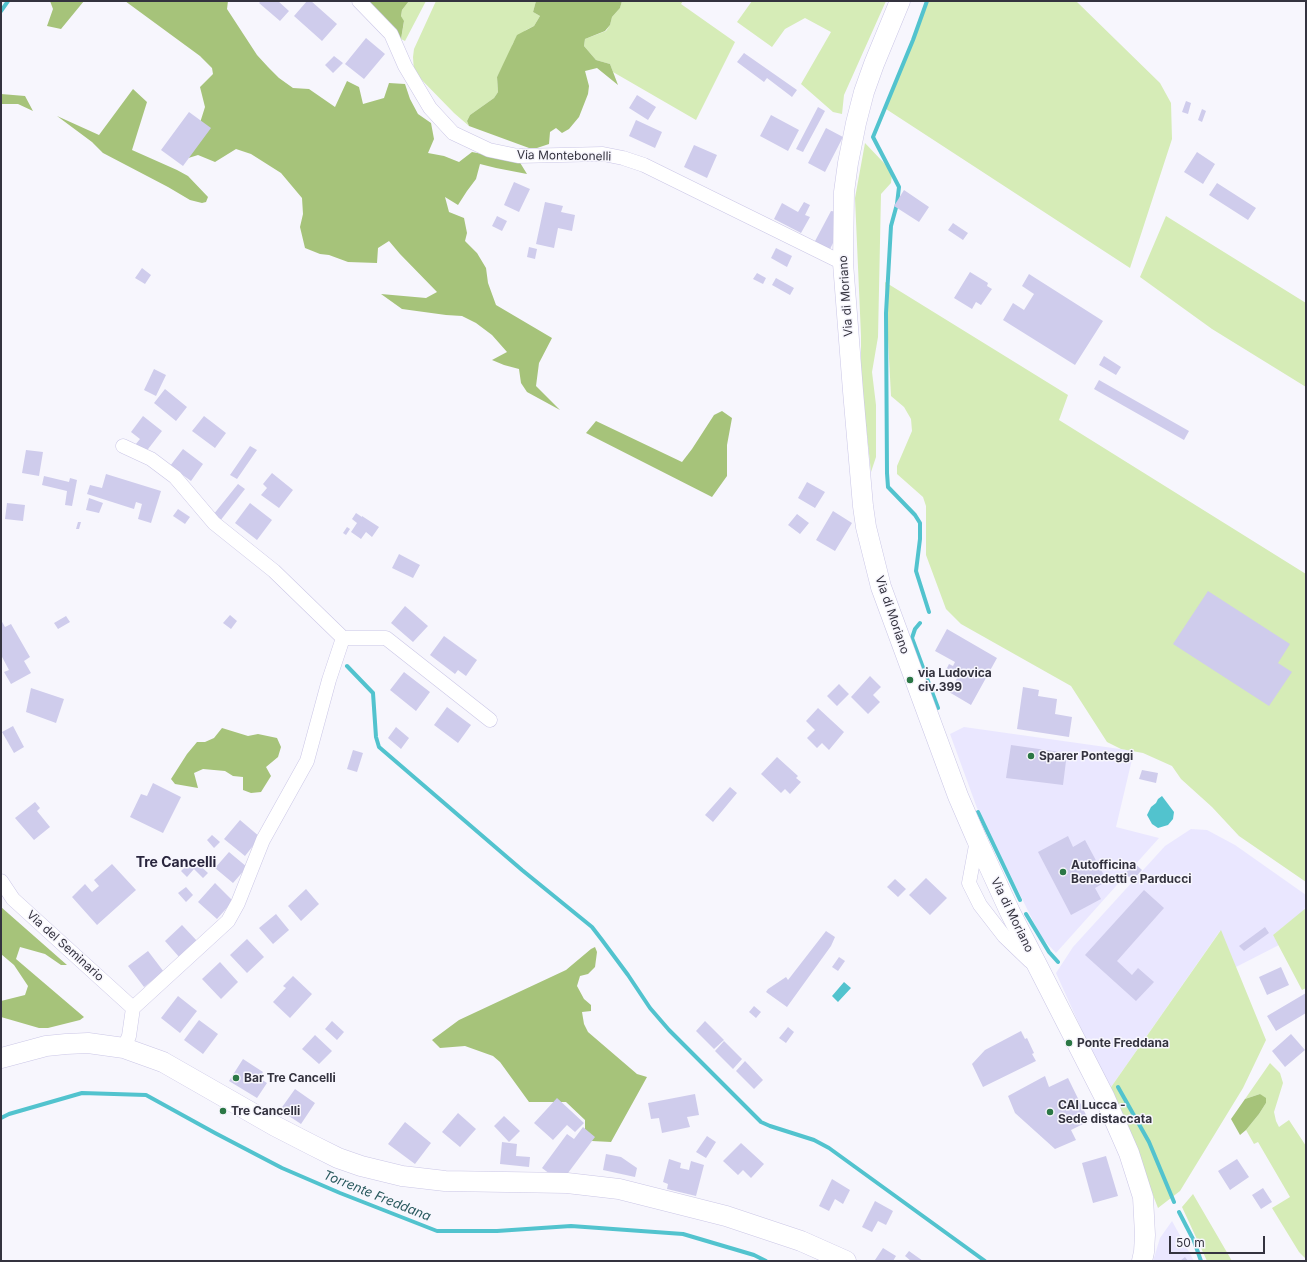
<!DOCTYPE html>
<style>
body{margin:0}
#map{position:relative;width:1307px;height:1262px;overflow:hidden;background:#f7f6fd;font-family:Inter,sans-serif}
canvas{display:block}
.frame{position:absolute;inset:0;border:2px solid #34333f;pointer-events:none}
.scale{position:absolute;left:1169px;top:1236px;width:96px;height:18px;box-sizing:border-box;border:2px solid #34333f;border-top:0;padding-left:5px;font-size:12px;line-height:14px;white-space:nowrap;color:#34333f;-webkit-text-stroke:3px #f7f6fd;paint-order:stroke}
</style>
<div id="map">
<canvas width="1307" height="1262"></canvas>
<div class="frame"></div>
<div class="scale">50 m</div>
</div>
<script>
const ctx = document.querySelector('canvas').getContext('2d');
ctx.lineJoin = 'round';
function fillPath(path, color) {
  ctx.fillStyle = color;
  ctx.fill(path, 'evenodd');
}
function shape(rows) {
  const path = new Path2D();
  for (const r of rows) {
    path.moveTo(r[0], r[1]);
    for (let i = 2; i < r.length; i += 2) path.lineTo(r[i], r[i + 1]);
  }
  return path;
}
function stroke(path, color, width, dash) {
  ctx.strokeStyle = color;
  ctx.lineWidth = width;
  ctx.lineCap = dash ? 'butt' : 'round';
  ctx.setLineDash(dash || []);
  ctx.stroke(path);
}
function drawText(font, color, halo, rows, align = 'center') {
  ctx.font = font + ' Inter,sans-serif';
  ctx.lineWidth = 3;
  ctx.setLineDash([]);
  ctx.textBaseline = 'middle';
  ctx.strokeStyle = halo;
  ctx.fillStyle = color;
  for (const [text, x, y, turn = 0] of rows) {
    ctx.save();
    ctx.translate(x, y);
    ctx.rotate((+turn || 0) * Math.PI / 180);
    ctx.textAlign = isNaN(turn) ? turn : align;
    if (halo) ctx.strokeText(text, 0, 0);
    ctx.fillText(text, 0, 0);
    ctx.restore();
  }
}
const built = shape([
 [964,727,1134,751,1116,827,1159,838,1056,953,1041,937,977,808,950,734],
 [1191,829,1207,830,1235,845,1306,895,1306,903,1304,911,1273,935,1279,945,1236,967,1220,931,1109,1090,1056,973,1073,947,1165,846],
 [1172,1221,1194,1261,1153,1261,1160,1238]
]);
const green = shape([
 [409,1,426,1,405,41,401,39,404,22,401,16,402,10],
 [436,1,536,1,533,12,540,16,534,26,526,30,513,43,511,50,497,77,498,92,494,98,470,115,467,121,469,126,454,113,414,72,413,57,414,49],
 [622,1,683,1,681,4,735,42,696,120,613,72,610,64,596,60,584,46,585,39,606,31,610,25,612,17,620,8],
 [752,1,886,1,844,95,842,114,833,112,801,84,831,32,805,18,785,29,772,47,737,22],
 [928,1,1076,1,1160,83,1171,103,1172,139,1130,268,886,109],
 [865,143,884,163,892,174,891,183,881,194,878,337,872,372,876,405,876,457,871,472,861,379,861,336,855,198],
 [1166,216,1306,303,1306,387,1212,329,1140,277],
 [885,282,1068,395,1059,420,1306,574,1306,882,1239,836,1212,807,1181,779,1172,766,1143,753,1121,749,1107,742,1071,686,961,624,946,609,926,555,926,506,923,497,897,474,897,466,912,431,911,419,904,407,891,396],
 [1306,908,1306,988,1302,990,1273,935],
 [1221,930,1266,1040,1243,1088,1180,1191,1158,1208,1135,1149,1109,1090],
 [1270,1063,1280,1073,1283,1083,1274,1112,1276,1121,1279,1127,1289,1120,1306,1146,1306,1259,1299,1252,1272,1208,1290,1197,1258,1142,1254,1144,1246,1130,1259,1114,1266,1103,1260,1094,1245,1099],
 [1193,1194,1232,1261,1207,1261,1182,1207]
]);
const forest = shape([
 [50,1,84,1,61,29,47,26,53,9],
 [125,1,228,1,227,9,257,55,268,67,279,78,293,88,309,89,335,107,347,81,359,87,363,104,384,98,389,83,405,84,410,99,418,114,431,123,434,139,428,153,444,156,459,162,472,152,519,161,527,174,496,168,480,164,476,179,467,191,458,205,445,197,449,212,464,218,467,233,465,241,477,253,486,268,488,283,496,305,552,338,539,363,536,386,560,410,527,392,521,383,519,369,504,365,492,360,507,352,492,335,476,323,462,316,446,315,402,309,381,294,426,298,437,292,400,254,389,241,378,248,377,263,348,262,329,255,320,254,305,248,300,227,303,214,302,198,281,173,251,154,236,149,215,162,198,155,182,160,199,126,205,107,200,87,213,74,212,68,200,56],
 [363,1,409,1,402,10,401,16,404,21,401,39],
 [536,1,622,1,620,8,612,17,610,25,605,31,585,39,584,46,596,60,610,64,618,85,597,68,585,71,589,86,588,94,579,117,569,129,562,133,556,128,550,132,549,144,537,148,529,148,469,126,467,121,470,115,494,98,498,92,497,77,517,35,534,26,540,16,533,12],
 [133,89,147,102,132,150,177,170,188,176,208,197,206,202,202,203,190,200,168,187,103,153,92,142,57,116,99,135],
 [1,94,25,96,33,111,18,104,1,104],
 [722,411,732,418,727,445,727,476,712,497,586,433,596,421,682,462,692,449,714,415],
 [222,728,248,736,258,734,277,738,281,747,278,757,266,767,271,776,261,792,251,793,243,790,243,777,233,776,225,771,203,769,194,773,198,788,175,784,171,779,187,754,197,742,205,742,214,738],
 [1,907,67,965,61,965,45,954,20,947,16,959,84,1017,80,1020,48,1028,39,1028,1,1017,1,1001,25,995,28,986,14,965,1,954],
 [595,947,597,952,595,967,588,974,580,976,577,986,584,999,591,1005,591,1011,582,1012,584,1024,588,1032,637,1074,647,1077,611,1142,592,1141,585,1136,585,1120,566,1102,529,1102,500,1062,493,1056,465,1046,440,1048,432,1040,459,1020,566,970,591,949],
 [1260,1094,1266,1098,1266,1103,1259,1114,1246,1130,1240,1135,1231,1119,1245,1099]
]);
const water = shape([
 [1162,796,1174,812,1173,819,1168,825,1158,828,1152,824,1147,815,1151,807,1156,803,1158,799],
 [844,982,851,988,838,1002,832,996]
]);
const stream = shape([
 [927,1,913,40,873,137,899,187,897,204,891,226,886,313,887,473,888,487,915,515,920,523,920,539,916,571,929,612],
 [1,11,8,1],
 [920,623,915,629,912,638,938,708],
 [347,666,373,693,376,737,379,747,522,870,592,927,602,940,628,975,650,1008,669,1030,761,1122,770,1126,814,1140,829,1148,985,1261],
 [978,812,1020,900],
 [1026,914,1049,952,1058,962],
 [1118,1087,1149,1142,1174,1202],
 [1,1118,9,1114,82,1093,146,1095,215,1133,282,1168,340,1193,437,1231,497,1231,571,1226,683,1234,754,1255,766,1261],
 [1179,1212,1194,1241,1201,1261]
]);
const building = shape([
 [261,1,278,1,289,11,280,21,259,3],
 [307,1,311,1,337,24,322,41,294,16],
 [366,38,385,54,364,79,345,64],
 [744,53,797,90,792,97,767,78,764,82,737,62],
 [334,56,343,63,333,73,325,65],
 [637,95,656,107,648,120,629,108],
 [1186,101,1191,103,1188,114,1182,112],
 [818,107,825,111,803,152,796,149],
 [1202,109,1206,111,1202,122,1198,120],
 [189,112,211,128,183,166,161,150],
 [771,115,799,130,788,151,760,136],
 [636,120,662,132,655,148,629,136],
 [826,128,843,137,825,172,808,163],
 [694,145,717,155,707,178,684,167],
 [1197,152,1215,164,1203,184,1184,172],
 [514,182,530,189,519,212,504,205],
 [1217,183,1256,208,1248,220,1209,195],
 [904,190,929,207,919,222,894,206],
 [545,202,563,206,561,212,575,215,572,231,558,228,554,248,536,244],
 [804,202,810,205,805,215,810,217,801,233,774,219,782,203,798,212],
 [831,211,839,212,836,237,829,251,814,243],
 [497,216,507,221,502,231,492,226],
 [953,223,968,233,963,240,948,230],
 [529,247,537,249,535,259,527,257],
 [776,248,792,256,787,267,771,258],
 [142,268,151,275,145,284,135,278],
 [970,272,988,283,987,286,992,289,981,305,976,302,972,309,954,298],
 [757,273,766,278,763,284,753,279],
 [1029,274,1103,321,1075,365,1003,320,1013,303,1024,310,1034,294,1022,286],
 [776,278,794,288,790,295,772,285],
 [1104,356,1121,367,1116,375,1099,365],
 [154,369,166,375,156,396,144,390],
 [1099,380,1189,431,1184,440,1094,389],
 [165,389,187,407,176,421,154,403],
 [143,416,162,431,145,453,135,445,140,439,131,432],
 [204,416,226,433,215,448,192,431],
 [250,446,257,450,237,479,230,475],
 [183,449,203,464,191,481,170,466],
 [26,450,43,452,39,476,22,473],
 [272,473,293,490,279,508,261,495,267,488,263,484],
 [106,474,161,491,151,523,138,519,142,504,136,502,134,509,87,494,90,485,102,488],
 [44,476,69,482,70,478,77,480,72,506,65,505,67,491,42,485],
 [807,482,825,492,815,508,798,498],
 [238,484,245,489,220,521,213,515],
 [89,498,103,503,99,513,86,510],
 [7,503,25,505,23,521,5,519],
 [250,503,272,520,257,540,235,523],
 [178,509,190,517,185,524,173,516],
 [833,511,852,523,835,551,816,540],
 [356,513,362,517,362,516,379,527,372,537,366,532,361,539,351,532,357,523,352,519],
 [797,514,809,523,800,534,788,525],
 [78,522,81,522,79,529,76,529],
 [347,527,350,529,346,535,343,533],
 [399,554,420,565,413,578,392,568],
 [1208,591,1290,644,1278,663,1292,672,1269,706,1173,644],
 [405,606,428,626,413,642,391,623],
 [230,615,237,621,231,629,223,623],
 [66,616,70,622,58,629,54,623],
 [1,620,5,627,11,624,30,657,24,661,31,673,11,684,4,672,9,670,1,655],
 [947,629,997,658,971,705,949,692,959,675,955,673,953,676,945,672,949,664,953,666,955,662,935,651],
 [444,636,477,660,466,676,458,670,455,674,430,655],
 [404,672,430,692,416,711,390,690],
 [870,676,881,687,873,695,880,702,868,714,851,697],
 [839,684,849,694,837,706,827,696],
 [1023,687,1039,690,1038,696,1057,699,1055,714,1072,717,1069,737,1017,729],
 [31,688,64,699,56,723,26,712],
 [447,707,471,725,458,743,434,725],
 [818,708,844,732,829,750,822,743,817,748,807,738,815,730,806,721],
 [13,726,24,747,14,753,2,732],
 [396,727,409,738,401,749,388,738],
 [1011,745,1067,753,1063,785,1006,778],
 [353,750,363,753,357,772,347,769],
 [777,757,798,776,796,778,801,782,790,794,785,789,781,793,761,774],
 [1142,770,1158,773,1156,783,1139,779],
 [153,783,181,797,163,833,130,817,141,794,147,796],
 [730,787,737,793,713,822,705,815],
 [35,802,40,808,37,811,50,827,34,840,15,818],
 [240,820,260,837,245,856,224,839],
 [212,835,220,842,214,848,207,840],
 [1068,836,1073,847,1085,840,1107,881,1095,888,1101,899,1071,915,1038,852],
 [229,852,247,867,233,883,215,868],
 [193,859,208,873,203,878,194,869,187,877,181,871],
 [1134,863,1142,870,1133,880,1125,874],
 [112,864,136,890,97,925,72,897,85,884,92,892,99,886,94,880],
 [926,878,947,898,930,915,909,895],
 [895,879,906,889,898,897,887,887],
 [215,883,233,901,217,919,198,902],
 [186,887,193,895,186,902,178,893],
 [306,889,319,904,301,921,288,906],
 [1144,890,1164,908,1117,961,1132,975,1138,968,1154,982,1136,1001,1085,955],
 [276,914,289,930,273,944,259,928],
 [182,925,198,942,180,958,165,941],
 [1265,927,1269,933,1244,951,1239,946],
 [826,931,835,937,831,946,787,1007,766,992,768,989,786,977,788,980],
 [247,939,264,957,247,973,230,955],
 [148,951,164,972,144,987,128,966],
 [839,957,845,961,838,971,832,967],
 [220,962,238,982,221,999,202,979],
 [1281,967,1289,985,1267,995,1259,977],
 [293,976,312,994,290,1018,273,1002,286,988,283,986],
 [1306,993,1306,1013,1276,1031,1267,1016],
 [178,996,197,1011,180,1033,161,1018],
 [754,1006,761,1012,756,1018,749,1012],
 [199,1020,218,1034,203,1054,184,1040],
 [332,1021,344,1032,337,1040,325,1029],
 [705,1021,724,1040,714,1049,696,1031],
 [788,1027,794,1032,786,1043,779,1038],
 [1021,1031,1025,1039,1027,1038,1034,1053,1032,1054,1036,1061,983,1087,972,1064,985,1050],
 [1291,1034,1305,1050,1285,1067,1272,1051],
 [315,1035,332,1051,319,1064,302,1049],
 [724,1041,742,1059,733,1069,715,1051],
 [243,1059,263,1072,259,1078,267,1083,257,1098,229,1081],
 [745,1061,763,1080,754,1089,736,1071],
 [1045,1076,1049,1087,1068,1078,1089,1121,1071,1130,1076,1140,1055,1149,1015,1113,1008,1096],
 [295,1089,315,1103,301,1124,280,1110],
 [695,1094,699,1115,687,1117,690,1127,662,1133,659,1118,651,1119,648,1103],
 [557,1098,584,1123,575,1132,567,1125,553,1140,534,1123],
 [458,1113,476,1129,460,1147,442,1132],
 [504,1116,520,1131,509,1142,494,1126],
 [405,1122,431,1143,415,1164,388,1144],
 [583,1127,595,1137,568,1173,550,1174,542,1168,567,1134,574,1139],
 [707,1136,716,1142,706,1158,696,1152],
 [502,1142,517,1144,516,1156,530,1157,529,1167,500,1164],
 [741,1143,764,1164,751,1178,743,1170,738,1175,723,1161],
 [606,1154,621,1157,637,1168,635,1177,603,1170],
 [1106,1156,1118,1196,1093,1203,1082,1163],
 [669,1159,681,1163,680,1168,689,1170,691,1161,704,1165,696,1196,667,1189,668,1184,663,1182],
 [1237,1159,1249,1177,1230,1190,1218,1171],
 [832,1179,850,1190,843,1204,835,1199,829,1211,819,1206],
 [1263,1188,1272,1202,1261,1209,1252,1195],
 [875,1201,893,1211,886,1225,878,1221,872,1232,862,1227],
 [883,1248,896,1256,893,1261,875,1260],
 [909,1251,923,1261,911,1261,905,1256],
 [1185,1257,1188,1261,1180,1261]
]);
const minor = shape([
 [359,1,391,34,405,66,430,108,453,133,489,150,518,156,603,154,623,158,644,165,843,263],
 [123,446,151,459,175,477,214,523,274,571,343,638],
 [977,840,969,883,980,905,1004,936,1030,961],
 [1,881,13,899,133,1008],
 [124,1048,129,1036,133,1008,228,921,238,903,263,840,307,761,329,680,343,638,386,638,490,720]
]);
const secondary = shape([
 [900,1,874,64,864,92,856,123,848,163,844,192,843,263,853,391,863,506,866,527,881,587,958,796,977,840,1010,912,1104,1096,1129,1153,1143,1197,1145,1235,1144,1252,1142,1261],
 [1,1058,46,1046,66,1044,88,1043,124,1048,163,1062,275,1126,314,1146,338,1158,361,1166,402,1176,445,1181,567,1183,619,1189,726,1216,801,1241,846,1261]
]);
const markers = [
 [910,680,4,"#2b7745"],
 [1031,756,4,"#2b7745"],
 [1063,872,4,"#2b7745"],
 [1069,1043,4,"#2b7745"],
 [236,1078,4,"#2b7745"],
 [223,1111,4,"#2b7745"],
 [1050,1112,4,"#2b7745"]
];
const streetNames = [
 ["Via Montebonelli",564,156,1],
 ["Via di Moriano",846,296,-94],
 ["Via di Moriano",892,615,71],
 ["Via di Moriano",1012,915,64],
 ["Via del Seminario",65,946,42]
];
const poiNames = [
 ["via Ludovica",918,673],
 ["civ.399",918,687],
 ["Sparer Ponteggi",1039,756],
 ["Autofficina",1071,865],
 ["Benedetti e Parducci",1071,879],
 ["Ponte Freddana",1077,1043],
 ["Bar Tre Cancelli",244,1078],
 ["CAI Lucca -",1058,1105],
 ["Sede distaccata",1058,1119],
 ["Tre Cancelli",231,1111]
];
const waterNames = [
 ["Torrente Freddana",377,1196,22]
];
const quarterNames = [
 ["Tre Cancelli",176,863]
];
fillPath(built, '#eae7ff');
fillPath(green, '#d6ecb7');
fillPath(forest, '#a6c37a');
fillPath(water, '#52c3ce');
stroke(stream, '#52c3ce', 4);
fillPath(building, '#cfccec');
stroke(minor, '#cac6e6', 15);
stroke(secondary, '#cac6e6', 21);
stroke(minor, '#fff', 14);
stroke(secondary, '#fff', 20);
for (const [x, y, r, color] of markers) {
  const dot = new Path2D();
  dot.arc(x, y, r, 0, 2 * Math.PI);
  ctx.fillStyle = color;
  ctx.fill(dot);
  stroke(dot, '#f7f6fd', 1.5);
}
drawText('12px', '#34333f', '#f7f6fd', streetNames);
drawText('bold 12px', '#34333f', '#f7f6fd', poiNames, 'left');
drawText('italic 13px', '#28585d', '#f7f6fd', waterNames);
drawText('bold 14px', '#29253d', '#f7f6fd', quarterNames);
</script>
